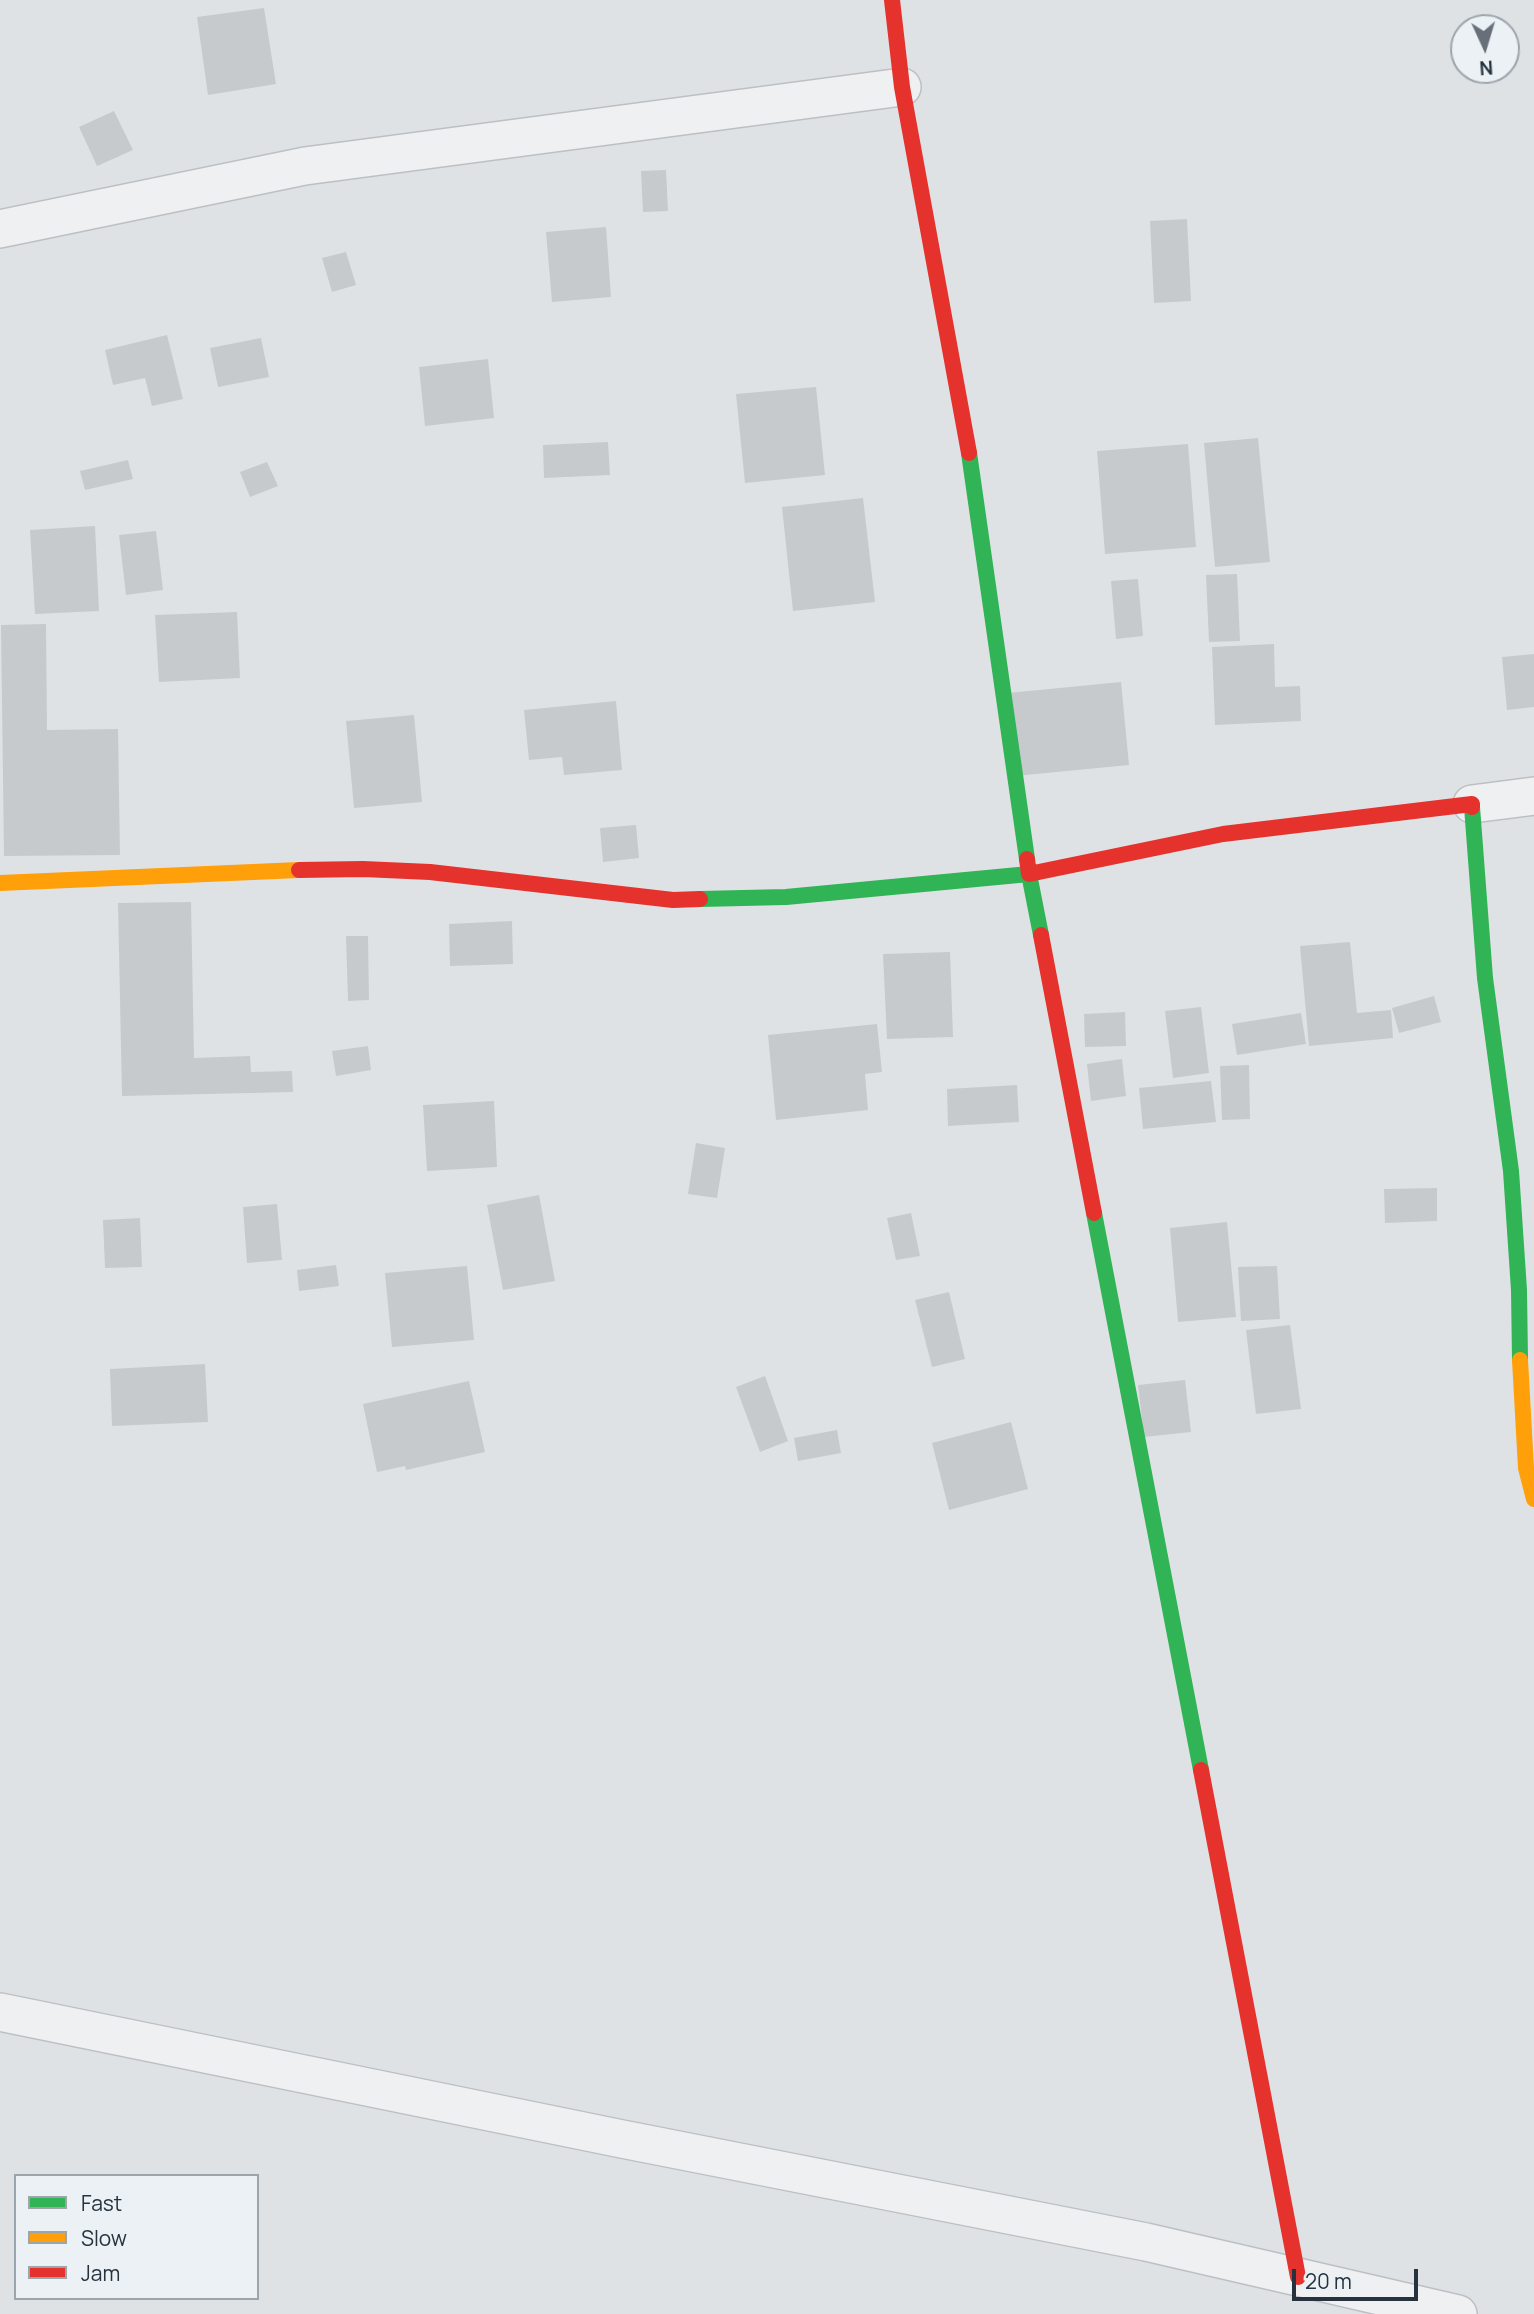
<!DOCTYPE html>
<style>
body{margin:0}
#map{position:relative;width:1534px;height:2314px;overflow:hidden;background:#dfe2e5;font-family:Manrope,sans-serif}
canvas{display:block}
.legend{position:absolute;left:14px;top:2174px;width:245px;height:126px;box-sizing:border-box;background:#ecf1f5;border:2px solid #9da5ac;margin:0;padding:9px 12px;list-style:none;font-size:21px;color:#26333e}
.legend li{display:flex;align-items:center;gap:14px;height:35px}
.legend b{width:35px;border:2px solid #9da5ac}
.north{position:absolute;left:1450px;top:14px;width:70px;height:70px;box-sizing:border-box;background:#ecf1f5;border:2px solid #9da5ac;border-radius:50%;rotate:176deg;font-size:19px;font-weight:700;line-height:28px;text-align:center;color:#26333e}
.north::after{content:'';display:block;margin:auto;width:24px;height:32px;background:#677078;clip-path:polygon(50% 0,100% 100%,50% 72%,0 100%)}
.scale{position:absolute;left:1292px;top:2269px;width:126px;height:32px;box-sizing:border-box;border:4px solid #26333e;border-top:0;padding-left:9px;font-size:21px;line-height:24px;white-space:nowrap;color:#26333e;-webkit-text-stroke:5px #ecf1f5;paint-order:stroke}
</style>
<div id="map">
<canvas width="1534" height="2314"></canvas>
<ul class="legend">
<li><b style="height:9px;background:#30b455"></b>Fast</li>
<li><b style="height:9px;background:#ff9f0a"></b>Slow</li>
<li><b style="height:9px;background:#e5322d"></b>Jam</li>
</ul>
<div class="north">N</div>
<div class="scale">20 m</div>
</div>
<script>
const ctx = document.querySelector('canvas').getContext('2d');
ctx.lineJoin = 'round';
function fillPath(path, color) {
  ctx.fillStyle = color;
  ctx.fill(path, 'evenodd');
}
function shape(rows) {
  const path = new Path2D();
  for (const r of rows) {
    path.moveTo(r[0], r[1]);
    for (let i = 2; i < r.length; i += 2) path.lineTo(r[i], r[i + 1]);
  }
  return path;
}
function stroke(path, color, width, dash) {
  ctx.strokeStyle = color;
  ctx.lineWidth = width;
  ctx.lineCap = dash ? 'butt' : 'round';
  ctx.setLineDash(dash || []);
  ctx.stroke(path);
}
const building = shape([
 [264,8,276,84,208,95,197,17],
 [114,111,133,150,97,166,79,127],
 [666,170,668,211,643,212,641,171],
 [1187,219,1191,301,1154,303,1150,221],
 [606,227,611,297,552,302,546,232],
 [346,252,356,285,332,292,322,258],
 [167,335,183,399,152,406,145,378,113,385,105,350],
 [261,338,269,377,218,387,210,348],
 [488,359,494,418,425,426,419,367],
 [816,387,825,475,745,483,736,394],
 [1258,438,1270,562,1215,567,1204,443],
 [608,442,610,475,544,478,543,445],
 [1188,444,1196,547,1105,554,1097,451],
 [128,460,133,479,85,490,80,471],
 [267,462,278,486,250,497,240,472],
 [863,498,875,602,793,611,782,507],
 [95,526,99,611,35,614,30,530],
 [156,531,163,590,126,595,119,535],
 [1237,574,1240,641,1209,642,1206,575],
 [1138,579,1143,636,1116,639,1111,581],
 [237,612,240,678,159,682,155,615],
 [46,624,47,730,118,729,120,855,4,856,1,625],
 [1274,644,1275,687,1300,686,1301,721,1215,725,1212,647],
 [1534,654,1534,707,1507,710,1502,657],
 [1121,682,1129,765,1015,776,1008,693],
 [616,701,622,770,564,775,562,757,529,760,524,710],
 [414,715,422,802,354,808,346,721],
 [636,825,639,858,603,862,600,828],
 [191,902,194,1058,250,1056,251,1072,292,1071,293,1092,122,1096,118,903],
 [512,921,513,964,450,966,449,924],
 [346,936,368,936,369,1000,348,1001],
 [1350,942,1357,1013,1391,1010,1393,1038,1309,1046,1300,946],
 [950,952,953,1037,887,1039,883,954],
 [1434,996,1441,1022,1399,1033,1392,1008],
 [1201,1007,1209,1073,1173,1078,1165,1011],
 [1125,1012,1126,1046,1085,1047,1084,1014],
 [1301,1013,1306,1044,1237,1055,1232,1024],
 [877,1024,882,1072,865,1074,868,1110,776,1120,768,1035],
 [368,1046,371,1070,336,1076,332,1051],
 [1122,1059,1126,1096,1091,1101,1087,1064],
 [1249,1065,1250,1119,1222,1120,1220,1066],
 [1211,1081,1216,1122,1143,1129,1139,1088],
 [1017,1085,1019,1122,948,1126,947,1089],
 [494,1101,497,1167,427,1171,423,1105],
 [696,1143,725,1148,717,1198,688,1194],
 [1437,1188,1437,1221,1385,1223,1384,1189],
 [539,1195,555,1281,503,1290,487,1205],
 [277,1204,282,1260,247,1263,243,1207],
 [911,1213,920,1256,896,1260,887,1218],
 [140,1218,142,1267,105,1268,103,1220],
 [1227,1222,1236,1317,1178,1322,1170,1228],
 [336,1265,339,1286,299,1291,297,1270],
 [467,1266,474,1340,392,1347,385,1273],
 [1277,1266,1280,1319,1241,1321,1238,1267],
 [949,1292,965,1359,932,1367,915,1300],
 [1290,1325,1301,1409,1256,1414,1246,1330],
 [205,1364,208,1422,112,1426,110,1369],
 [765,1376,788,1441,760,1452,736,1387],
 [1185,1380,1191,1432,1144,1437,1138,1385],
 [469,1381,485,1452,406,1470,405,1466,377,1472,363,1404],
 [1011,1422,1028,1489,949,1510,932,1443],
 [837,1430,841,1453,798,1461,794,1438]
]);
const street = shape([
 [0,229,305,166,902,87],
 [1472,804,1534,796],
 [0,2012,622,2139,1146,2242,1458,2314]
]);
const fast = shape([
 [969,453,1027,859],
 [1472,807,1485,978,1511,1171,1519,1290,1520,1360],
 [700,899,786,897,1029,874,1041,935],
 [1094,1213,1201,1770]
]);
const slow = shape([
 [0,883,299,870],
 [1520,1360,1526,1468,1534,1499]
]);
const jam = shape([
 [892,0,902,87,969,453],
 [1027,859,1029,874,1223,834,1472,804,1472,807],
 [299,870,363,869,430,872,673,900,700,899],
 [1041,935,1094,1213],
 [1201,1770,1298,2277]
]);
fillPath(building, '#c7cacd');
stroke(street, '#bdc0c3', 40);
stroke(street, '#eff0f2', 37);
stroke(fast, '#30b455', 16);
stroke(slow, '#ff9f0a', 16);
stroke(jam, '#e5322d', 16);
</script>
